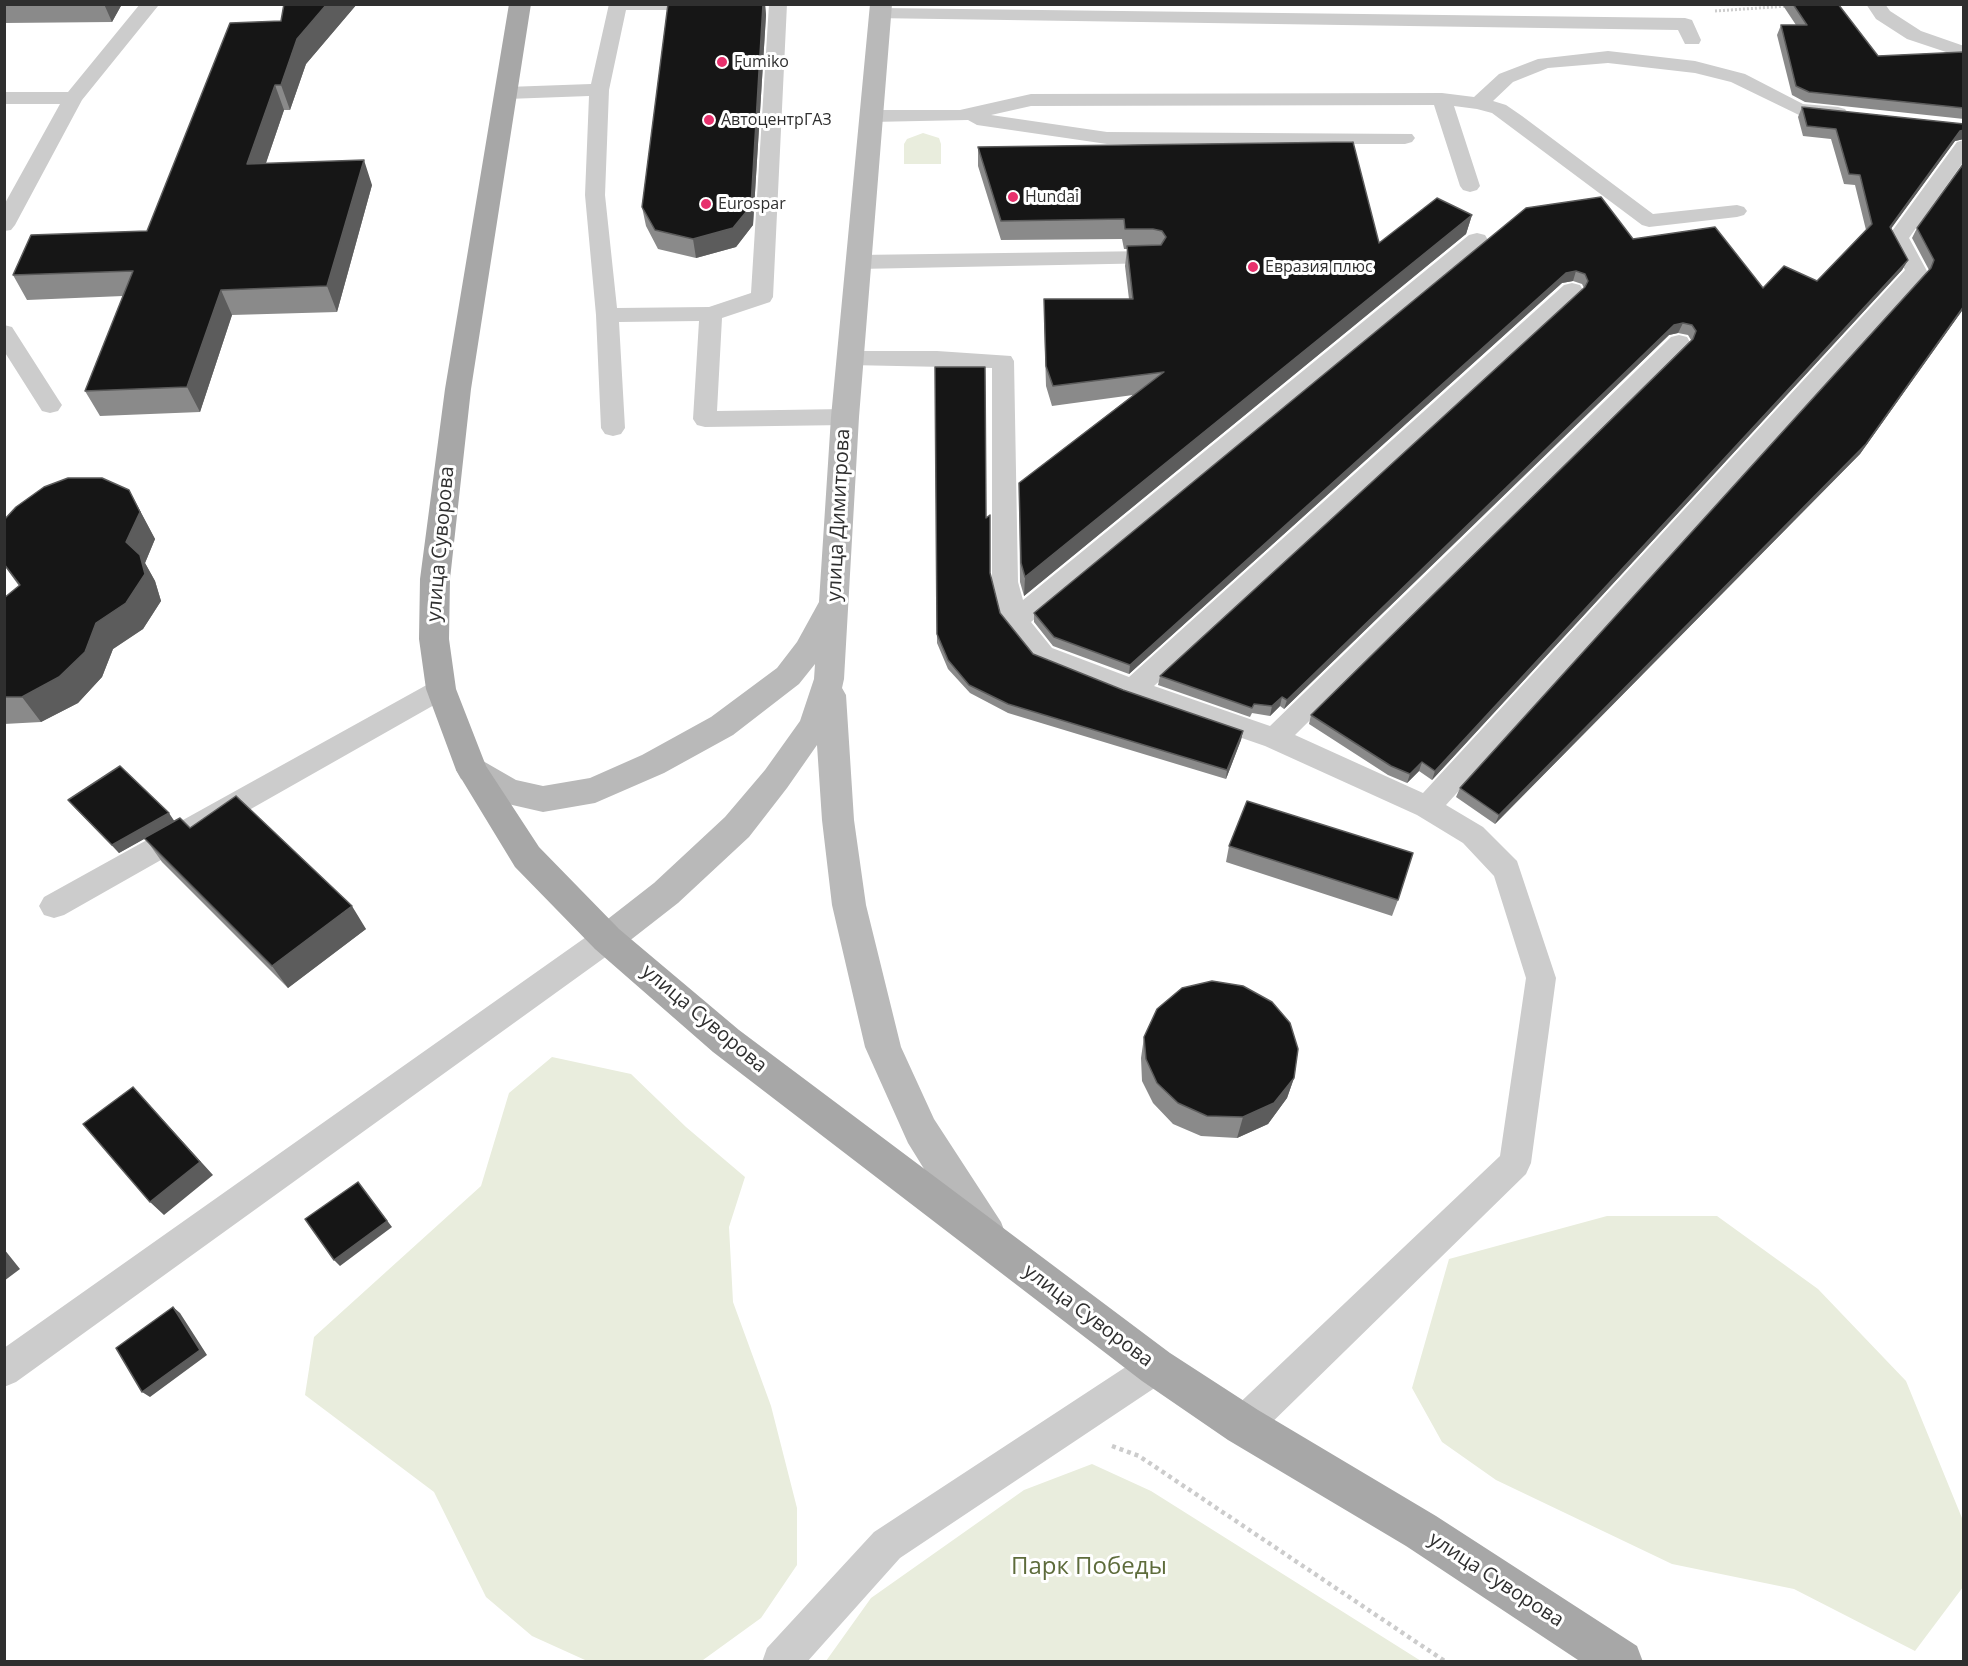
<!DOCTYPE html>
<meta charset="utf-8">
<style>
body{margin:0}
#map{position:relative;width:1968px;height:1666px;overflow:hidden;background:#fff;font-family:"Open Sans",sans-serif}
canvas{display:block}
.frame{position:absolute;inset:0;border:6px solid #2f2f2f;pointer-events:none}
</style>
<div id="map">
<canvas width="1968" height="1666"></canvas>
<div class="frame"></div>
</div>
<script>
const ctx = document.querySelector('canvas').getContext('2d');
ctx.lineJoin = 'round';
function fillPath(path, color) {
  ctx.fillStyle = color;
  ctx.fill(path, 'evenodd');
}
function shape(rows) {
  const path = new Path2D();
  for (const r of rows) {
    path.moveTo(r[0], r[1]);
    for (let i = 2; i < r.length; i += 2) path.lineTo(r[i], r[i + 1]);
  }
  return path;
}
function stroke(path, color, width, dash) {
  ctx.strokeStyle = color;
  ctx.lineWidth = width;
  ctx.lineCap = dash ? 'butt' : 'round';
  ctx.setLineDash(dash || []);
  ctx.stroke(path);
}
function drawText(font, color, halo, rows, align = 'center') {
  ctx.font = font + ' "Open Sans",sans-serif';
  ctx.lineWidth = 6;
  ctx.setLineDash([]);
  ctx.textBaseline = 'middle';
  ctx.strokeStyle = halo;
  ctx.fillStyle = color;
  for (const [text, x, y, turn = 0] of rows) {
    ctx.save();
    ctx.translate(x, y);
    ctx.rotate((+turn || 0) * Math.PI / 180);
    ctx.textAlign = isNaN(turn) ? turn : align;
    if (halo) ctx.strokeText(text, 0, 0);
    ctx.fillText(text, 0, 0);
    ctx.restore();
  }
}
const green = shape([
 [923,133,939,138,941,144,941,164,904,164,904,144,907,139],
 [552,1057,631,1074,686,1127,745,1177,729,1227,733,1302,771,1406,797,1508,797,1565,761,1618,703,1660,585,1660,532,1636,486,1597,434,1492,305,1395,314,1337,481,1186,509,1093],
 [1607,1216,1717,1216,1818,1289,1906,1381,1964,1523,1963,1587,1915,1651,1794,1589,1672,1564,1496,1480,1442,1442,1412,1388,1449,1259],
 [1092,1464,1151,1491,1421,1661,826,1661,871,1598,1024,1490]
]);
const pathFar1 = shape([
 [1715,11,1788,6]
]);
const path = shape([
 [1112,1446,1139,1456,1446,1662]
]);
const lane = shape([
 [140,4,158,6,82,100,15,225,11,230,4,231,4,205,60,104,4,104,4,92,68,92,140,4],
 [609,4,764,4,762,8,755,10,626,10,609,90,605,195,617,308,709,307,751,293,769,4,787,4,773,297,770,302,722,318,717,411,845,409,853,411,857,417,853,423,845,425,705,427,697,425,693,419,699,321,619,322,625,428,621,434,613,436,605,434,601,428,596,315,585,195,589,96,507,99,500,97,497,93,500,89,507,87,591,84,609,4],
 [1866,4,1885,4,1890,11,1921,31,1964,46,1964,58,1907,39,1876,19,1866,4],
 [880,8,1685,18,1692,20,1701,40,1699,44,1685,44,1678,30,873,18,871,14,873,10,880,8],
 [1608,51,1695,61,1745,74,1803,104,1838,107,1845,109,1848,113,1845,117,1838,119,1799,115,1731,82,1695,73,1608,63,1548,68,1513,82,1493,101,1506,105,1522,116,1653,214,1737,205,1744,207,1747,211,1744,215,1737,217,1649,227,1642,225,1492,113,1477,109,1454,106,1480,186,1477,190,1470,192,1463,190,1460,186,1434,105,1031,106,991,115,1107,132,1412,134,1415,138,1412,142,1405,144,1107,144,977,125,968,120,871,122,864,120,861,116,864,112,871,110,960,110,1031,94,1442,93,1474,97,1499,74,1538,59,1608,51],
 [1964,140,1964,161,1909,238,1927,271,1924,276,1446,805,1483,827,1517,861,1556,978,1531,1163,1526,1174,1256,1438,1243,1443,1230,1438,1225,1425,1230,1412,1500,1156,1526,978,1494,876,1463,843,1417,815,1265,746,1123,697,1034,662,1002,621,992,582,992,368,850,365,842,363,839,358,842,353,850,351,937,351,1011,356,1014,361,1018,582,1023,600,1469,235,1477,233,1485,235,1488,240,1485,245,1031,622,1052,648,1129,677,1564,285,1572,283,1580,285,1583,290,1580,295,1154,686,1270,726,1671,337,1679,335,1687,337,1690,342,1687,347,1295,735,1423,793,1905,270,1887,238,1957,142,1964,140],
 [1151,251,1159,253,1162,258,1159,263,858,269,850,267,847,262,850,257,858,255,1151,251],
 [4,325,12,327,58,399,62,405,58,411,50,413,42,411,4,351,4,325],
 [441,679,450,682,454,689,450,696,64,915,54,918,44,915,39,906,44,897,432,682,441,679],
 [607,926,618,930,622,939,618,948,16,1382,4,1387,4,1348,596,930,607,926],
 [1156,1349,1168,1355,1174,1367,1168,1379,900,1558,807,1662,762,1662,767,1648,874,1532,1144,1355,1156,1349]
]);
const secondary = shape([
 [870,4,892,4,859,417,844,679,842,688,846,695,854,820,866,905,901,1047,934,1119,1001,1222,1006,1235,1001,1248,987,1254,973,1248,908,1143,865,1047,832,905,822,820,817,745,787,788,749,837,678,903,619,949,607,954,595,949,590,939,595,929,654,883,725,817,765,770,800,721,814,679,815,664,799,684,733,735,664,773,595,803,543,812,508,804,497,800,461,779,456,770,461,761,472,757,483,761,516,780,543,786,590,778,642,755,711,717,777,668,797,642,819,602,831,417,870,4]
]);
const primary = shape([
 [509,4,531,4,471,389,450,579,449,639,456,689,486,766,539,847,619,929,739,1030,1170,1353,1258,1410,1436,1516,1637,1646,1643,1662,1581,1662,1406,1546,1228,1440,1142,1381,713,1052,595,949,515,867,456,770,426,689,419,639,420,579,445,389,509,4]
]);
const wall = shape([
 [4,4,122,4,112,22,4,23],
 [284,4,357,4,306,64,290,110,284,110,266,163,372,185,337,312,232,315,200,412,100,416,85,391,123,296,27,300,13,275,147,231,281,21],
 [668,4,765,4,766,15,753,225,736,247,696,258,658,249,646,226,642,207],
 [1782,4,1838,4,1878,56,1964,52,1964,119,1805,102,1792,95,1777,35,1781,25,1796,25],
 [1802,107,1964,124,1964,139,1955,141,1891,228,1908,260,1902,270,1432,780,1419,771,1407,783,1388,775,1309,724,1311,715,1691,340,1688,335,1678,333,1669,335,1284,709,1280,706,1270,716,1252,713,1250,717,1158,685,1160,676,1584,288,1582,284,1573,281,1562,283,1129,674,1053,646,1034,622,1034,613,1526,208,1633,239,1763,288,1817,281,1866,230,1855,185,1844,184,1831,139,1803,136,1798,117],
 [978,147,1379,243,1472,215,1466,234,1024,596,1020,582,1019,483,1133,395,1052,406,1046,386,1044,319,1044,299,1129,299,1125,266,1127,249,1124,249,1122,239,1001,240,978,166],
 [1917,228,1964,308,1860,454,1495,824,1456,797,1460,788,1929,270,1912,238],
 [935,367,986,518,990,573,1000,613,1033,654,1123,690,1243,731,1241,740,1226,779,1008,713,970,693,948,669,937,643],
 [129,490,155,539,145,563,155,581,161,601,143,629,113,649,102,677,78,703,41,722,4,724,4,598,19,586,4,565,4,520],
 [68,800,175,821,190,828,366,929,288,988,162,862,145,838,119,853,75,808],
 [1229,846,1398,900,1392,916,1226,862],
 [1144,1037,1294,1078,1287,1098,1268,1124,1237,1138,1201,1136,1173,1124,1153,1103,1142,1081,1141,1058]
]);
const shadedWall = shape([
 [104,4,122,4,112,22],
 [327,4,357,4,306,64,290,110,281,85,297,39],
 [763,4,765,4,766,15,753,225,736,247,696,258,693,239],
 [275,85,284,110,257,189,247,164],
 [1964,130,1964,139,1955,141,1885,237,1890,227,1960,131],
 [364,160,372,185,337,312,327,286],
 [1472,215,1466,234,1024,596,1025,577],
 [1908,260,1902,270,1432,780,1435,771],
 [1576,271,1573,281,1562,283,1129,674,1130,665,1566,273],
 [221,290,232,315,200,412,187,387],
 [1964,306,1964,308,1860,454,1495,824,1499,815],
 [1683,323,1678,333,1669,335,1284,709,1287,700,1674,325],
 [129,490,155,539,145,563,155,581,161,601,143,629,113,649,102,677,78,703,41,722,22,697,96,623,126,542],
 [1282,697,1280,706,1270,716,1272,706],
 [1243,731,1241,740,1226,779,1227,770],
 [1422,762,1419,771,1407,783,1410,774],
 [169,813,175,822,119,853,112,845],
 [352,906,366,929,288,988,272,966],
 [1294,1078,1287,1098,1268,1124,1237,1138,1243,1117],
 [133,1087,213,1175,164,1215,150,1202],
 [358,1182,392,1227,340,1266,334,1260],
 [4,1249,20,1269,4,1281],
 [173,1307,180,1313,207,1355,150,1397,142,1392]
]);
const building = shape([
 [284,4,327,4,297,39,281,85,275,85,247,164,364,160,327,286,221,290,187,387,85,391,133,271,13,275,31,235,147,231,230,23,281,21,284,4],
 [668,4,763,4,751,206,733,228,693,239,655,230,642,207,668,4],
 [1793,4,1838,4,1878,56,1964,52,1964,108,1809,92,1796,86,1781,25,1807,25,1793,4],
 [1802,107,1964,124,1964,130,1960,131,1890,227,1908,260,1435,771,1422,762,1410,774,1391,766,1311,715,1693,339,1696,331,1692,325,1683,323,1674,325,1287,700,1282,697,1272,706,1254,704,1252,708,1160,676,1585,287,1588,281,1585,274,1576,271,1566,273,1130,665,1054,637,1034,613,1526,208,1601,197,1633,239,1715,227,1763,288,1784,266,1817,281,1872,224,1860,175,1849,174,1836,129,1807,126,1802,107],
 [1353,142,1379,243,1437,198,1472,215,1025,577,1021,563,1019,483,1164,372,1053,386,1046,366,1044,299,1133,299,1127,246,1161,245,1166,237,1162,231,1153,229,1125,229,1124,219,1001,221,978,147,1353,142],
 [1964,163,1964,306,1866,444,1499,815,1460,788,1931,268,1934,260,1917,228,1964,163],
 [935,367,985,367,986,518,990,515,990,573,1000,613,1033,654,1123,690,1243,731,1227,770,1008,704,969,685,948,660,937,634,935,367],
 [68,478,102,478,129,490,140,512,126,542,140,555,145,574,126,603,96,623,85,652,59,677,22,697,4,697,4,598,20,585,4,564,4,520,16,507,44,487,68,478],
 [120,766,169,813,112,845,68,800,120,766],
 [236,796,352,906,272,966,144,838,180,818,190,828,236,796],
 [1247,801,1413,853,1398,900,1229,846,1247,801],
 [1212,981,1243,986,1272,1002,1290,1023,1298,1049,1294,1078,1274,1103,1243,1117,1207,1116,1178,1103,1157,1083,1146,1059,1144,1037,1157,1009,1182,988,1212,981],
 [133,1087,200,1162,150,1202,83,1124,133,1087],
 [358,1182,387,1221,334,1260,305,1219,358,1182],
 [173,1307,200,1350,142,1392,116,1348,173,1307]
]);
const markers = [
 [722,62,6,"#e7306c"],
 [709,120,6,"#e7306c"],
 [1013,197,6,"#e7306c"],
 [706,204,6,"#e7306c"],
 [1253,267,6,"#e7306c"]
];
const farPoinames = [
 ["Fumiko",734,62],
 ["АвтоцентрГАЗ",721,120],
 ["Hundai",1025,197],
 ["Eurospar",718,204],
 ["Евразия плюс",1265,267]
];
const streetNames = [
 ["улица Димитрова",839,515,-87],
 ["улица Суворова",441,544,-85],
 ["улица Суворова",704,1019,40],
 ["улица Суворова",1088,1316,37],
 ["улица Суворова",1496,1580,33]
];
const nearParknames = [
 ["Парк Победы",1089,1567]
];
fillPath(green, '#e9eddd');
stroke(pathFar1, '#ccc', 3, [2, 2]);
stroke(path, '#ccc', 4.5, [4, 4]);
fillPath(lane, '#ccc');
fillPath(secondary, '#b9b9b9');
fillPath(primary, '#a7a7a7');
fillPath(wall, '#8a8a8a');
fillPath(shadedWall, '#5c5c5c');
fillPath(building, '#161616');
stroke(building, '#5c5c5c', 1.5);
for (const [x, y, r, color] of markers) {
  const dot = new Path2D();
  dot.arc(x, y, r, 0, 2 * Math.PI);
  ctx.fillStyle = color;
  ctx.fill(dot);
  stroke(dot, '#fff', 2);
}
drawText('16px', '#2f2f2f', '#fff', farPoinames, 'left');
drawText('20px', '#2f2f2f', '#fff', streetNames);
drawText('24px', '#5e6c3c', '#fff', nearParknames);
</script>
